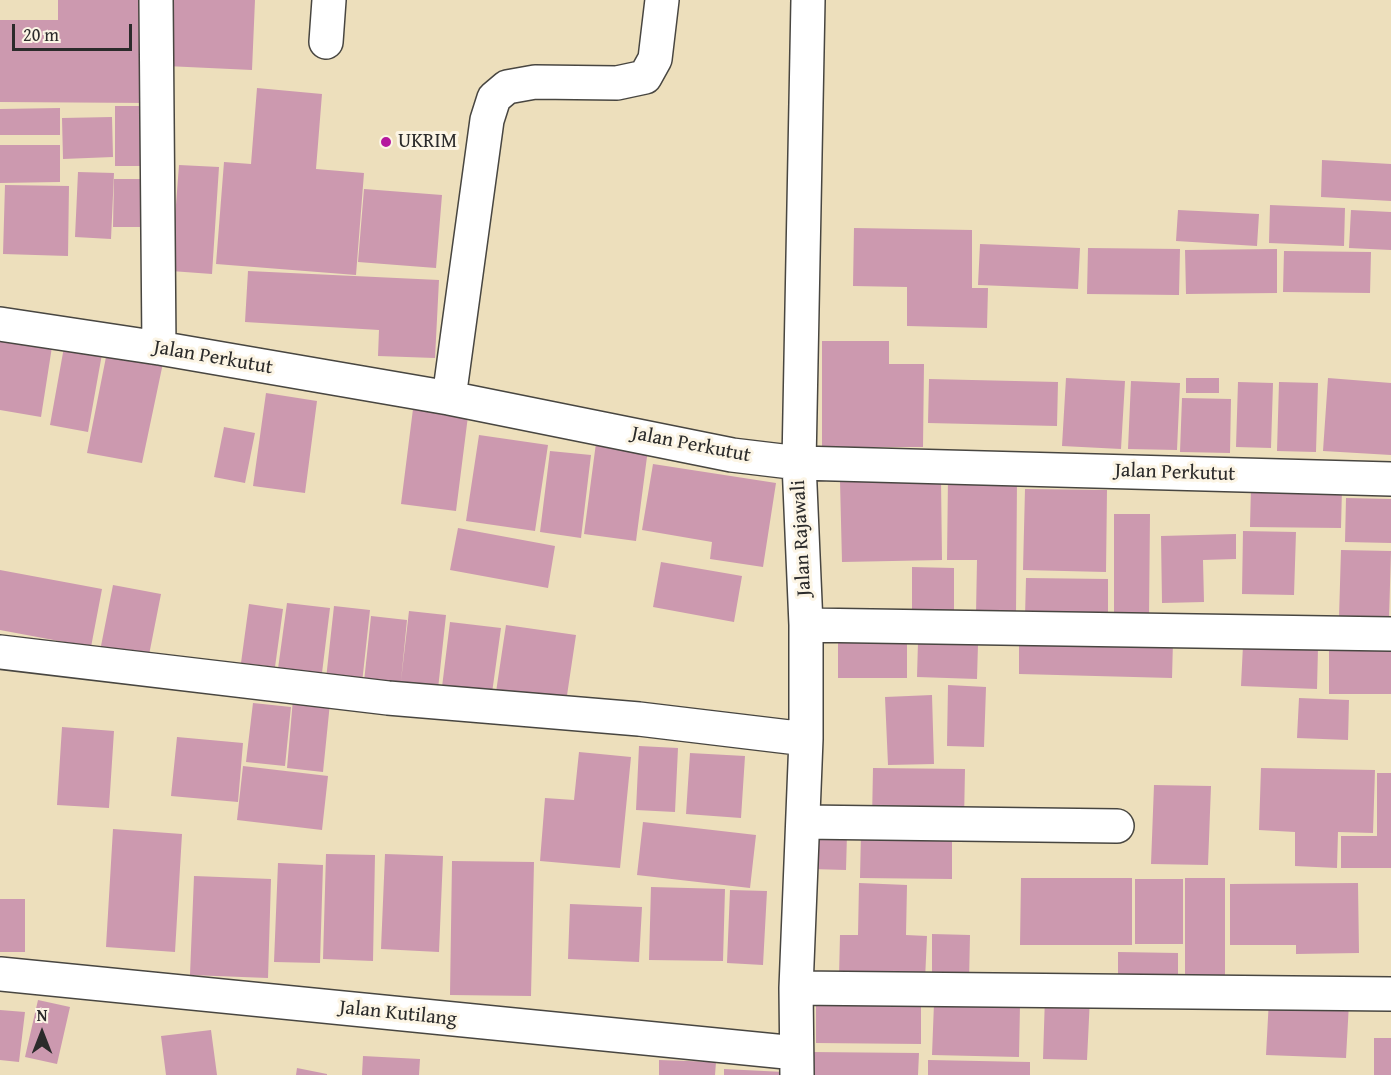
<!DOCTYPE html>
<style>
body{margin:0}
#map{position:relative;width:1391px;height:1075px;overflow:hidden;background:#eddfbc;font-family:"Gentium Book Plus",serif}
canvas{display:block}
.north{position:absolute;left:12px;top:1003px;width:60px;height:60px;-webkit-text-stroke:4px #fcf5e5;paint-order:stroke;rotate:0deg;font-size:16px;font-weight:700;line-height:24px;text-align:center;color:#2b2b2b}
.north::after{content:'';display:block;margin:auto;width:21px;height:27px;background:#2b2b2b;clip-path:polygon(50% 0,100% 100%,50% 72%,0 100%)}
.scale{position:absolute;left:12px;top:24px;width:120px;height:27px;box-sizing:border-box;border:3px solid #2b2b2b;border-top:0;padding-left:8px;font-size:18px;line-height:21px;white-space:nowrap;color:#2b2b2b;-webkit-text-stroke:4px #fcf5e5;paint-order:stroke}
</style>
<div id="map">
<canvas width="1391" height="1075"></canvas>
<div class="north">N</div>
<div class="scale">20 m</div>
</div>
<script>
const ctx = document.querySelector('canvas').getContext('2d');
ctx.lineJoin = 'round';
function fillPath(path, color) {
  ctx.fillStyle = color;
  ctx.fill(path, 'evenodd');
}
function shape(rows) {
  const path = new Path2D();
  for (const r of rows) {
    path.moveTo(r[0], r[1]);
    for (let i = 2; i < r.length; i += 2) path.lineTo(r[i], r[i + 1]);
  }
  return path;
}
function stroke(path, color, width, dash) {
  ctx.strokeStyle = color;
  ctx.lineWidth = width;
  ctx.lineCap = dash ? 'butt' : 'round';
  ctx.setLineDash(dash || []);
  ctx.stroke(path);
}
function drawText(font, color, halo, rows, align = 'center') {
  ctx.font = font + ' "Gentium Book Plus",serif';
  ctx.lineWidth = 6;
  ctx.setLineDash([]);
  ctx.textBaseline = 'middle';
  ctx.strokeStyle = halo;
  ctx.fillStyle = color;
  for (const [text, x, y, turn = 0] of rows) {
    ctx.save();
    ctx.translate(x, y);
    ctx.rotate((+turn || 0) * Math.PI / 180);
    ctx.textAlign = isNaN(turn) ? turn : align;
    if (halo) ctx.strokeText(text, 0, 0);
    ctx.fillText(text, 0, 0);
    ctx.restore();
  }
}
const building = shape([
 [58,0,149,0,148,103,0,102,0,20,58,20],
 [169,0,255,0,252,70,166,66],
 [257,88,322,94,316,169,364,173,356,275,216,264,224,162,251,164],
 [115,106,145,106,145,166,115,166],
 [60,108,60,135,0,135,0,109],
 [112,117,113,157,63,159,62,118],
 [0,145,60,145,60,182,0,183],
 [1322,160,1391,164,1391,201,1321,197],
 [179,165,219,167,212,274,171,271],
 [78,172,114,173,111,239,75,237],
 [114,179,142,179,141,227,113,227],
 [5,185,69,186,68,256,3,254],
 [364,189,442,195,436,268,358,262],
 [1270,205,1345,208,1344,246,1269,243],
 [1178,210,1259,214,1257,246,1176,241],
 [1351,210,1391,212,1391,250,1349,248],
 [854,228,972,230,972,288,988,288,987,328,907,326,907,287,853,286],
 [980,244,1080,248,1078,289,978,285],
 [1088,248,1180,249,1179,295,1087,294],
 [1277,249,1277,293,1186,294,1185,250],
 [1284,251,1371,252,1370,293,1283,292],
 [248,271,439,280,435,358,378,356,379,330,245,322],
 [0,326,54,334,41,417,0,410],
 [822,341,889,341,889,364,924,364,923,447,822,447],
 [64,347,102,354,88,432,50,425],
 [107,352,163,363,142,463,87,453],
 [1066,378,1125,381,1121,449,1062,446],
 [1186,378,1219,378,1219,393,1186,393],
 [1328,378,1391,383,1391,455,1323,451],
 [929,379,1058,382,1057,426,928,423],
 [1131,381,1180,383,1177,450,1128,449],
 [1238,382,1273,383,1271,448,1236,447],
 [1279,382,1318,383,1316,452,1277,451],
 [266,393,317,401,305,493,253,486],
 [1182,398,1231,399,1230,453,1180,452],
 [413,409,468,416,456,511,401,504],
 [224,427,255,433,245,483,214,477],
 [479,435,548,445,535,531,466,521],
 [596,443,648,449,636,541,584,534],
 [550,451,591,455,581,538,540,532],
 [653,464,776,483,763,567,710,559,712,542,642,530],
 [948,478,1017,479,1016,614,976,614,977,560,947,560],
 [941,479,942,560,842,562,840,481],
 [1251,487,1342,488,1341,528,1250,527],
 [1025,489,1107,490,1106,572,1023,570],
 [1346,498,1391,499,1391,543,1345,542],
 [1114,514,1150,514,1149,617,1114,617],
 [458,528,555,546,548,588,450,570],
 [1243,531,1296,532,1294,595,1242,594],
 [1236,534,1236,559,1203,560,1204,602,1162,603,1161,536],
 [1341,550,1391,551,1389,619,1339,618],
 [661,562,742,576,734,622,653,607],
 [912,567,954,568,954,614,912,614],
 [0,570,102,589,91,647,0,630],
 [1026,578,1108,579,1108,619,1025,617],
 [113,585,161,594,148,660,100,651],
 [287,603,330,608,321,681,277,676],
 [249,604,283,609,275,667,241,663],
 [334,606,370,610,362,683,326,679],
 [409,611,446,615,438,689,363,691,371,616,407,620,401,681],
 [450,622,501,628,492,693,442,687],
 [506,625,576,635,566,702,496,692],
 [838,637,907,637,907,678,838,678],
 [1019,637,1173,641,1172,678,1019,674],
 [918,642,978,644,977,679,917,677],
 [1243,645,1318,648,1317,689,1241,686],
 [1329,649,1391,649,1391,694,1329,694],
 [948,685,986,687,984,747,947,746],
 [932,695,934,764,888,765,885,697],
 [1299,698,1349,700,1348,740,1297,738],
 [293,699,330,703,323,772,287,768],
 [253,703,291,707,285,766,246,762],
 [62,727,114,731,109,808,57,805],
 [177,737,243,743,238,802,171,796],
 [639,746,678,748,675,812,636,810],
 [579,752,631,757,620,868,540,861,545,798,574,800],
 [690,753,745,756,741,818,686,814],
 [243,766,328,776,322,830,237,820],
 [873,768,965,769,964,821,872,820],
 [1261,768,1375,770,1373,833,1338,832,1337,868,1295,866,1295,832,1259,830],
 [1377,773,1391,773,1391,868,1341,868,1341,836,1377,836],
 [1154,785,1211,786,1208,865,1151,864],
 [643,822,756,835,750,888,637,875],
 [113,829,182,834,175,952,106,947],
 [861,833,952,834,952,879,860,878],
 [812,834,847,834,846,870,811,869],
 [326,854,375,855,373,961,323,959],
 [385,854,443,856,439,952,381,949],
 [452,861,534,862,531,996,450,995],
 [278,863,323,865,320,963,274,962],
 [194,876,271,879,268,978,190,975],
 [1021,878,1132,878,1132,945,1020,945],
 [1185,878,1225,878,1225,982,1185,982],
 [1135,879,1183,879,1183,944,1135,944],
 [859,883,907,885,906,935,927,936,925,980,839,977,840,935,858,935],
 [1358,883,1359,953,1296,954,1296,945,1230,945,1230,884],
 [651,887,725,889,723,961,649,960],
 [730,890,767,891,763,965,727,963],
 [0,899,25,899,25,952,0,952],
 [570,904,642,907,639,962,568,959],
 [932,934,970,935,969,982,932,981],
 [1118,952,1178,953,1178,985,1118,984],
 [816,996,921,997,921,1044,816,1043],
 [1045,996,1090,998,1087,1060,1043,1059],
 [1269,999,1349,1003,1346,1058,1266,1055],
 [38,1000,70,1007,57,1064,25,1057],
 [934,1003,1020,1005,1019,1057,932,1055],
 [0,1010,25,1012,19,1062,0,1060],
 [211,1030,217,1075,166,1075,161,1036],
 [1374,1038,1391,1038,1391,1075,1374,1075],
 [810,1052,919,1053,918,1075,809,1075],
 [363,1056,420,1059,419,1075,362,1075],
 [659,1060,716,1062,715,1075,659,1075],
 [928,1060,1030,1062,1030,1075,928,1075],
 [297,1068,327,1074,327,1075,296,1075],
 [724,1069,784,1072,784,1075,724,1075]
]);
const minor = shape([
 [156,0,159,348],
 [326,42,329,0],
 [0,324,159,348,449,398,732,455,799,463,1391,479],
 [449,398,487,120,494,98,507,87,535,82,617,83,645,77,655,59,662,0],
 [806,625,1391,634],
 [0,652,388,698,639,719,806,739],
 [803,822,1117,826],
 [0,974,796,1053],
 [796,988,1391,994],
 [797,1075,796,988,806,739,806,625,799,463,808,0]
]);
const markers = [
 [386,142,6,"#b5179e"]
];
const poiNames = [
 ["UKRIM",398,142]
];
const streetNames = [
 ["Jalan Perkutut",213,358,10],
 ["Jalan Perkutut",691,445,11],
 ["Jalan Perkutut",1175,473,2],
 ["Jalan Rajawali",802,538,-93],
 ["Jalan Kutilang",398,1014,6]
];
fillPath(building, '#cc99af');
stroke(minor, '#484641', 36);
stroke(minor, '#fff', 33);
for (const [x, y, r, color] of markers) {
  const dot = new Path2D();
  dot.arc(x, y, r, 0, 2 * Math.PI);
  ctx.fillStyle = color;
  ctx.fill(dot);
  stroke(dot, '#fcf5e5', 2);
}
drawText('20px', '#2b2b2b', '#fcf5e5', poiNames, 'left');
drawText('20px', '#2b2b2b', '#fcf5e5', streetNames);
</script>
